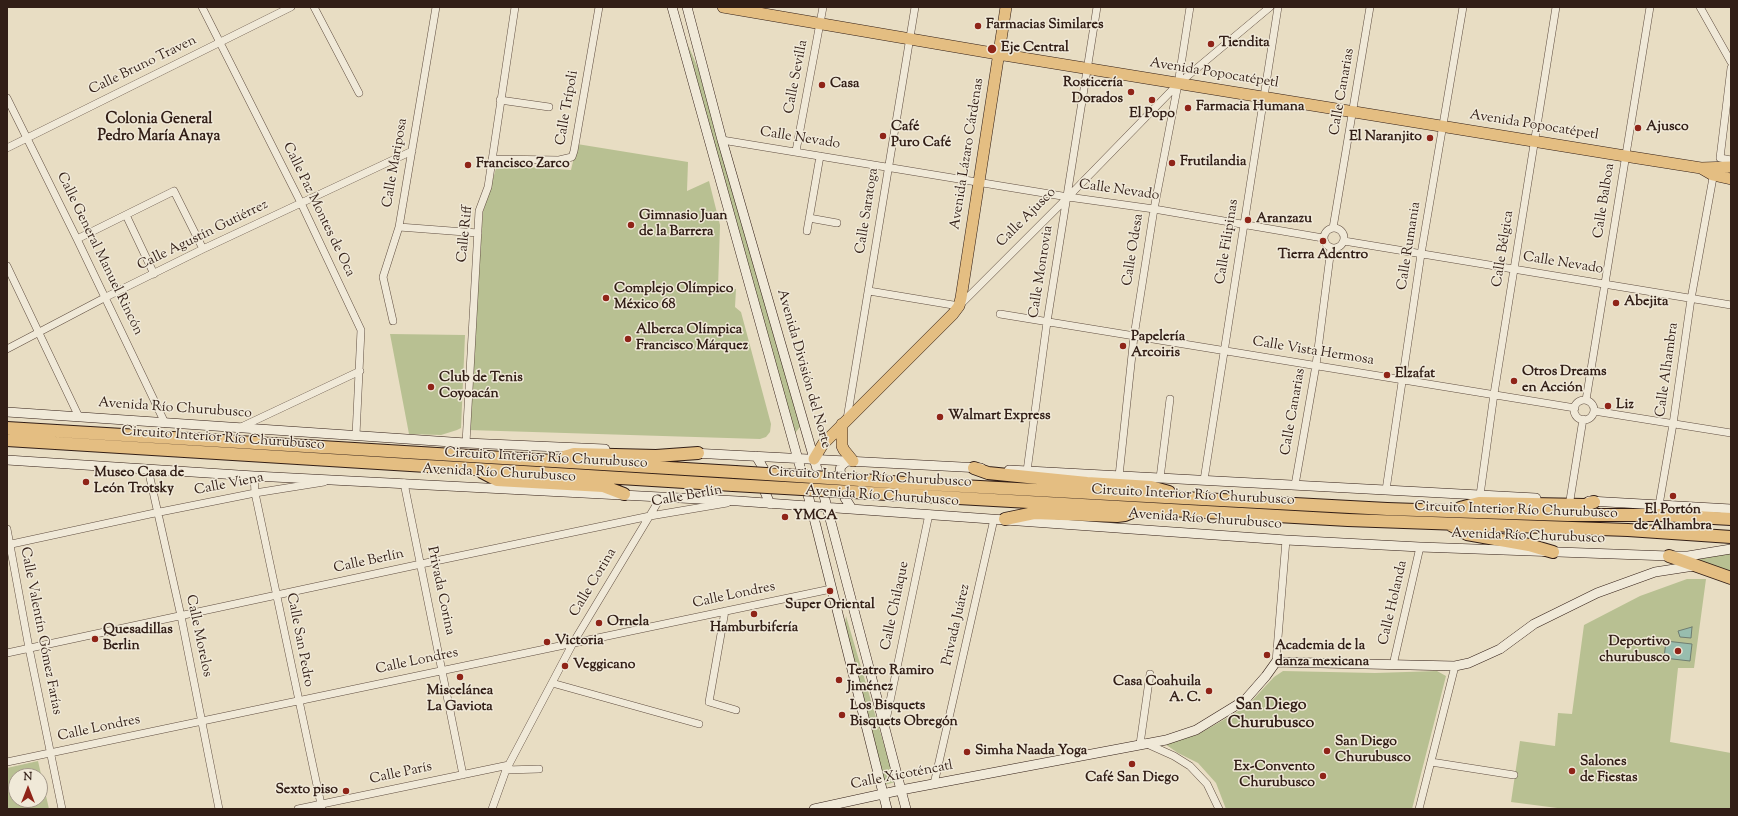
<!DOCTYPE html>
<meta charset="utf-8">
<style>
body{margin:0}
#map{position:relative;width:1738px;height:816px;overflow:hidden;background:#e8ddc3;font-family:"Sorts Mill Goudy",serif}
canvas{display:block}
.frame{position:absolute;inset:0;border:8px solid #321e16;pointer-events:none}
.north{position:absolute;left:8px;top:768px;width:40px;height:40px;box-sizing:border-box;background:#f0e9d8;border:1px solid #a4988a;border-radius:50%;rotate:0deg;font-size:11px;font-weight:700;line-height:16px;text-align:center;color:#321e16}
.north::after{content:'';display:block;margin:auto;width:14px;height:18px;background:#8f2418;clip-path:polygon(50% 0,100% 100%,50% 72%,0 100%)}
</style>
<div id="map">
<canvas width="1738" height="816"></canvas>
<div class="frame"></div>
<div class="north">N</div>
</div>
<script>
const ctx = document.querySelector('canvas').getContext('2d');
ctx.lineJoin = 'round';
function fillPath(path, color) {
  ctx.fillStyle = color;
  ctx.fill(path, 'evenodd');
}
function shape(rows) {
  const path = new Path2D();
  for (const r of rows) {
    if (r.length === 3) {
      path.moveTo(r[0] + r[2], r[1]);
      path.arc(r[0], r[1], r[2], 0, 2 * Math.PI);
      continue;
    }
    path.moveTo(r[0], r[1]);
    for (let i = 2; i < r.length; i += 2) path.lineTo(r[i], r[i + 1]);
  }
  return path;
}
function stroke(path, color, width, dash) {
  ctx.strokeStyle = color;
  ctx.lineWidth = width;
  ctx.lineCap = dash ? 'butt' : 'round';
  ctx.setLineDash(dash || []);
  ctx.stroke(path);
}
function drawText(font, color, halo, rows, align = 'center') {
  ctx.font = font + ' "Sorts Mill Goudy",serif';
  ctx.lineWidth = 3;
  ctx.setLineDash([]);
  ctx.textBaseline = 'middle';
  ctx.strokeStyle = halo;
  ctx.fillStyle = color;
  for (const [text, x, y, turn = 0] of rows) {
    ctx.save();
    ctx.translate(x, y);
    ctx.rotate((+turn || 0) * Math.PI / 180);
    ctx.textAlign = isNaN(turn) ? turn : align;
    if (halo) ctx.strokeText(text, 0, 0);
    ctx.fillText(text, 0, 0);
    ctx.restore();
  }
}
const green = shape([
 [688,45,698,68,800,427,795,433,697,82],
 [577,144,688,162,687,191,709,181,720,225,718,288,736,289,735,307,741,312,771,424,770,432,766,437,760,439,468,430,483,212,497,165,571,170],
 [390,334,465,335,461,428,457,430,441,435,409,434],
 [1731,552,1731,576,1691,559],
 [1687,579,1706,579,1694,668,1678,668,1670,742,1731,753,1731,809,1565,809,1511,802,1520,741,1555,746,1558,713,1572,714,1584,625,1640,596],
 [846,616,895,782,885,785,845,624],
 [1283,671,1375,673,1437,671,1446,676,1412,809,1226,809,1216,783,1198,763,1178,753,1165,744,1164,741,1197,735,1232,715,1249,704,1274,677],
 [38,761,49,809,7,809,7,768],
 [16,776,40,776,40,800,16,800]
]);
const water = shape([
 [1692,627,1691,638,1680,637,1678,631,1692,627],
 [1666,641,1692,644,1690,661,1664,658,1666,641]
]);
const street = shape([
 [202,7,301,203,361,330,356,435],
 [314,7,359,93],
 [1700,7,1731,62],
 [1731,68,1720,158,1731,160],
 [7,98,77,239,165,423],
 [500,100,549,107],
 [722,140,1068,197,1154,209,1323,238],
 [7,148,291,7],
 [796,151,823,7],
 [492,159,559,160,572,157,574,151,599,7],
 [126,215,154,274],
 [809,218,837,223],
 [399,227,478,233],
 [1334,238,10],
 [1333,228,1370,7],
 [807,231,820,156],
 [77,239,174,191,203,249],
 [1344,241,1731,305],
 [7,266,79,417],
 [869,291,959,306,1068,197,1178,84,1270,7],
 [1000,314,1575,408],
 [393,321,383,277,399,227,436,7],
 [7,349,106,297,203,249,412,151],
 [1586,400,1650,7],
 [1584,410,10],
 [1594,411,1731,433],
 [847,419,915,7],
 [239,428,360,371],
 [466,443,479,211,488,187,515,7],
 [148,469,181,616,219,809],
 [1027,471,1047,322,1097,7],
 [254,476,255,493,322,809],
 [1119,476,1134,336,1154,209,1178,84,1190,7],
 [1160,478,1170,399],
 [1204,480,1278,7],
 [404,483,463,775],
 [1295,485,1316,365,1331,248],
 [1386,490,1421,254,1463,7],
 [1480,495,1494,394,1556,7],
 [1570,500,1583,419],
 [1659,505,1673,424,1691,299,1714,172],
 [7,529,29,648,62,809],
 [7,545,150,514,255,493,324,482],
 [725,611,709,702,736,710],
 [7,653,421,564,650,516,727,503],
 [1276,662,1286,540],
 [1393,665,1420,547],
 [552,683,699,724],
 [885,725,929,514],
 [1145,743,1174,756,1190,766,1207,784,1219,809],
 [1140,744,1150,674],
 [7,762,831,589],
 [1431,762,1514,775],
 [506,770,539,769],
 [934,784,994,519],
 [298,809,509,765],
 [492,809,506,770,573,643,661,497],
 [1419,809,1455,666]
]);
const secondary = shape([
 [672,7,811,506,887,809],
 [687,7,722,140,817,469,906,809],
 [7,412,466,443,605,449],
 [692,453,981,468],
 [756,456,765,471,765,492,770,504],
 [7,460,254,476,738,501,1286,540,1420,547,1669,556,1688,556,1731,549],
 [847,461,841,466,840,470,845,498,852,509],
 [1009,470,1536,498],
 [1589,501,1731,509],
 [814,809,901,790,1166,740,1196,730,1245,700,1266,676,1276,662,1455,666,1469,663,1500,649,1534,624,1597,593,1655,572,1694,566]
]);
const primary = shape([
 [723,7,998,54,1625,156,1701,168,1731,167],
 [1701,168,1713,175,1731,179],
 [842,424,842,446,844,450,853,461],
 [814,459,823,444,953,314,959,306,961,298,1006,7]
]);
const highway = shape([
 [7,428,735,472],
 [7,440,733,485],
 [564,457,574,454,656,456,698,453],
 [974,468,988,473,1087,483,1151,487,1169,492],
 [482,472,497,480,603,486,624,494],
 [906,483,1387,509,1568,515,1661,515,1731,519],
 [905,495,1348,520,1628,530,1731,537],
 [1460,508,1479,503,1585,505,1594,502],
 [1005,519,1034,513,1117,516,1125,515,1140,509],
 [1451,525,1467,534,1529,545,1553,552],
 [1669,556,1731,578]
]);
const highwayBridge = shape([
 [735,472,906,483],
 [733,485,905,495]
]);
const markers = [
 [978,26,4,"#8f2418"],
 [1211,44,4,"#8f2418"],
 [992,49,5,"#8f2418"],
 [822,85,4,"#8f2418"],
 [1131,92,4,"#8f2418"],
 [1152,100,4,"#8f2418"],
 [1188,108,4,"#8f2418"],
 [1638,128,4,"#8f2418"],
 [883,136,4,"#8f2418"],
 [1430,138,4,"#8f2418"],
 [1172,163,4,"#8f2418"],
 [468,165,4,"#8f2418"],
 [1248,220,4,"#8f2418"],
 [631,225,4,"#8f2418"],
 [1323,241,4,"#8f2418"],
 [606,298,4,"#8f2418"],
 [1616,303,4,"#8f2418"],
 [628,339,4,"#8f2418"],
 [1123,346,4,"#8f2418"],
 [1387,375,4,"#8f2418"],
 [1514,381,4,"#8f2418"],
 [431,387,4,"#8f2418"],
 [1608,406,4,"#8f2418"],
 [940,417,4,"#8f2418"],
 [86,482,4,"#8f2418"],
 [1673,496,4,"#8f2418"],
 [785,517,4,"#8f2418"],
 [830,591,4,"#8f2418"],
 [754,614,4,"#8f2418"],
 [599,623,4,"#8f2418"],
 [95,639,4,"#8f2418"],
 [547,642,4,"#8f2418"],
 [1678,651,4,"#8f2418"],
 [1267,655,4,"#8f2418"],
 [565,666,4,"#8f2418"],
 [460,677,4,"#8f2418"],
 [839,680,4,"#8f2418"],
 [1209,691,4,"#8f2418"],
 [842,715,4,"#8f2418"],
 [1327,751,4,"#8f2418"],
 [967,752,4,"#8f2418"],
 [1132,764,4,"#8f2418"],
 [1572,771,4,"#8f2418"],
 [1323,776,4,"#8f2418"],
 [346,791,4,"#8f2418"]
];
const poiNames = [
 ["Farmacias Similares",986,26],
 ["Tiendita",1219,44],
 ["Eje Central",1001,49],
 ["Rosticería",1123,84,"right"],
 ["Dorados",1123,100,"right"],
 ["Casa",830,85],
 ["Farmacia Humana",1196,108],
 ["El Popo",1152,115,"center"],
 ["Café",891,128],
 ["Puro Café",891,144],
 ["Ajusco",1646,128],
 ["El Naranjito",1422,138,"right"],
 ["Frutilandia",1180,163],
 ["Francisco Zarco",476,165],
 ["Gimnasio Juan",639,217],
 ["de la Barrera",639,233],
 ["Aranzazu",1256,220],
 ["Tierra Adentro",1323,256,"center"],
 ["Complejo Olímpico",614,290],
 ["México 68",614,306],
 ["Abejita",1624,303],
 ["Alberca Olímpica",636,331],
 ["Francisco Márquez",636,347],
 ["Papelería",1131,338],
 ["Arcoiris",1131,354],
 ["Otros Dreams",1522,373],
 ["en Acción",1522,389],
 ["Elzafat",1395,375],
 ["Club de Tenis",439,379],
 ["Coyoacán",439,395],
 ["Liz",1616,406],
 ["Walmart Express",948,417],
 ["Museo Casa de",94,474],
 ["León Trotsky",94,490],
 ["El Portón",1673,511,"center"],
 ["de Alhambra",1673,527,"center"],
 ["YMCA",793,517],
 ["Super Oriental",830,606,"center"],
 ["Ornela",607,623],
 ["Hamburbifería",754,629,"center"],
 ["Quesadillas",103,631],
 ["Berlin",103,647],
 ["Victoria",555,642],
 ["Deportivo",1670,643,"right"],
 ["churubusco",1670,659,"right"],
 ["Academia de la",1275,647],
 ["danza mexicana",1275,663],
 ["Veggicano",573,666],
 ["Teatro Ramiro",847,672],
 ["Jiménez",847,688],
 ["Casa Coahuila",1201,683,"right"],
 ["A. C.",1201,699,"right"],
 ["Miscelánea",460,692,"center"],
 ["La Gaviota",460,708,"center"],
 ["Los Bisquets",850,707],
 ["Bisquets Obregón",850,723],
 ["San Diego",1335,743],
 ["Churubusco",1335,759],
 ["Simha Naada Yoga",975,752],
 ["Salones",1580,763],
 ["de Fiestas",1580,779],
 ["Ex-Convento",1315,768,"right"],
 ["Churubusco",1315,784,"right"],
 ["Café San Diego",1132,779,"center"],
 ["Sexto piso",338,791,"right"]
];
const streetNames = [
 ["Calle Bruno Traven",143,66,-26],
 ["Avenida Popocatépetl",1214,74,9],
 ["Calle Sevilla",797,77,-79],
 ["Calle Canarias",1343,92,-80],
 ["Calle Trípoli",568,108,-80],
 ["Avenida Popocatépetl",1534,126,9],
 ["Calle Nevado",800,139,9],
 ["Avenida Lázaro Cárdenas",968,154,-81],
 ["Calle Mariposa",396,163,-80],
 ["Calle Nevado",1119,191,8],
 ["Calle Balboa",1605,201,-81],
 ["Calle Paz Montes de Oca",318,210,64],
 ["Calle Saratoga",868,211,-81],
 ["Calle Ajusco",1027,218,-45],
 ["Calle Riff",466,234,-84],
 ["Calle Agustín Gutiérrez",203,236,-26],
 ["Calle Filipinas",1228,242,-81],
 ["Calle Rumania",1410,246,-81],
 ["Calle Bélgica",1504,249,-81],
 ["Calle Odesa",1134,250,-81],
 ["Calle General Manuel Rincón",99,254,64],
 ["Calle Nevado",1563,264,9],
 ["Calle Monrovia",1042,272,-81],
 ["Calle Vista Hermosa",1313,352,9],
 ["Avenida División del Norte",803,369,74],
 ["Calle Alhambra",1668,370,-82],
 ["Avenida Río Churubusco",175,409,4],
 ["Calle Canarias",1294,412,-80],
 ["Circuito Interior Río Churubusco",223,439,4],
 ["Circuito Interior Río Churubusco",546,459,3],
 ["Avenida Río Churubusco",499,474,3],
 ["Circuito Interior Río Churubusco",870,478,3],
 ["Calle Viena",229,485,-11],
 ["Circuito Interior Río Churubusco",1193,496,3],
 ["Calle Berlín",687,497,-10],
 ["Avenida Río Churubusco",882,497,4],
 ["Circuito Interior Río Churubusco",1516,511,2],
 ["Avenida Río Churubusco",1205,520,4],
 ["Avenida Río Churubusco",1528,537,2],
 ["Calle Berlín",369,562,-12],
 ["Calle Corina",594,583,-59],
 ["Privada Corina",440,591,78],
 ["Calle Londres",734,596,-12],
 ["Calle Holanda",1394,603,-77],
 ["Calle Chilaque",896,606,-78],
 ["Privada Juárez",957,625,-77],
 ["Calle Valentín Gómez Farías",40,631,79],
 ["Calle Morelos",198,636,78],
 ["Calle San Pedro",299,640,79],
 ["Calle Londres",417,662,-12],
 ["Calle Londres",99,729,-12],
 ["Calle París",401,774,-12],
 ["Calle Xicoténcatl",902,776,-11]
];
const neighbourhoodNames = [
 ["Colonia General",159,120],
 ["Pedro María Anaya",159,137]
];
const quarterNames = [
 ["San Diego",1271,706],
 ["Churubusco",1271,724]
];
fillPath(green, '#b8c092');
fillPath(water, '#98bdae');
stroke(water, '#6f7d71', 1);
stroke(street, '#604e41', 8);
stroke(secondary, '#321e16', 10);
stroke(primary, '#321e16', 12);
stroke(highway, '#321e16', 14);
stroke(street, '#f0e9d8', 7);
stroke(secondary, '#f0e9d8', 9);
stroke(primary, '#e4be82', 11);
stroke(highway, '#e4be82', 12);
stroke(highwayBridge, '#321e16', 14, []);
stroke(highwayBridge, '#e4be82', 12);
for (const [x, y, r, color] of markers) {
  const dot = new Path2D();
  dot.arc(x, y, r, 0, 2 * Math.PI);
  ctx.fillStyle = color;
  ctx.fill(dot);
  stroke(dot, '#f0e9d8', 1.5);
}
drawText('bold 14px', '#321e16', '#f0e9d8', poiNames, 'left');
drawText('14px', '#321e16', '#f0e9d8', streetNames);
drawText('bold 15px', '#321e16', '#f0e9d8', neighbourhoodNames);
drawText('bold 16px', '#321e16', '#f0e9d8', quarterNames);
</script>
